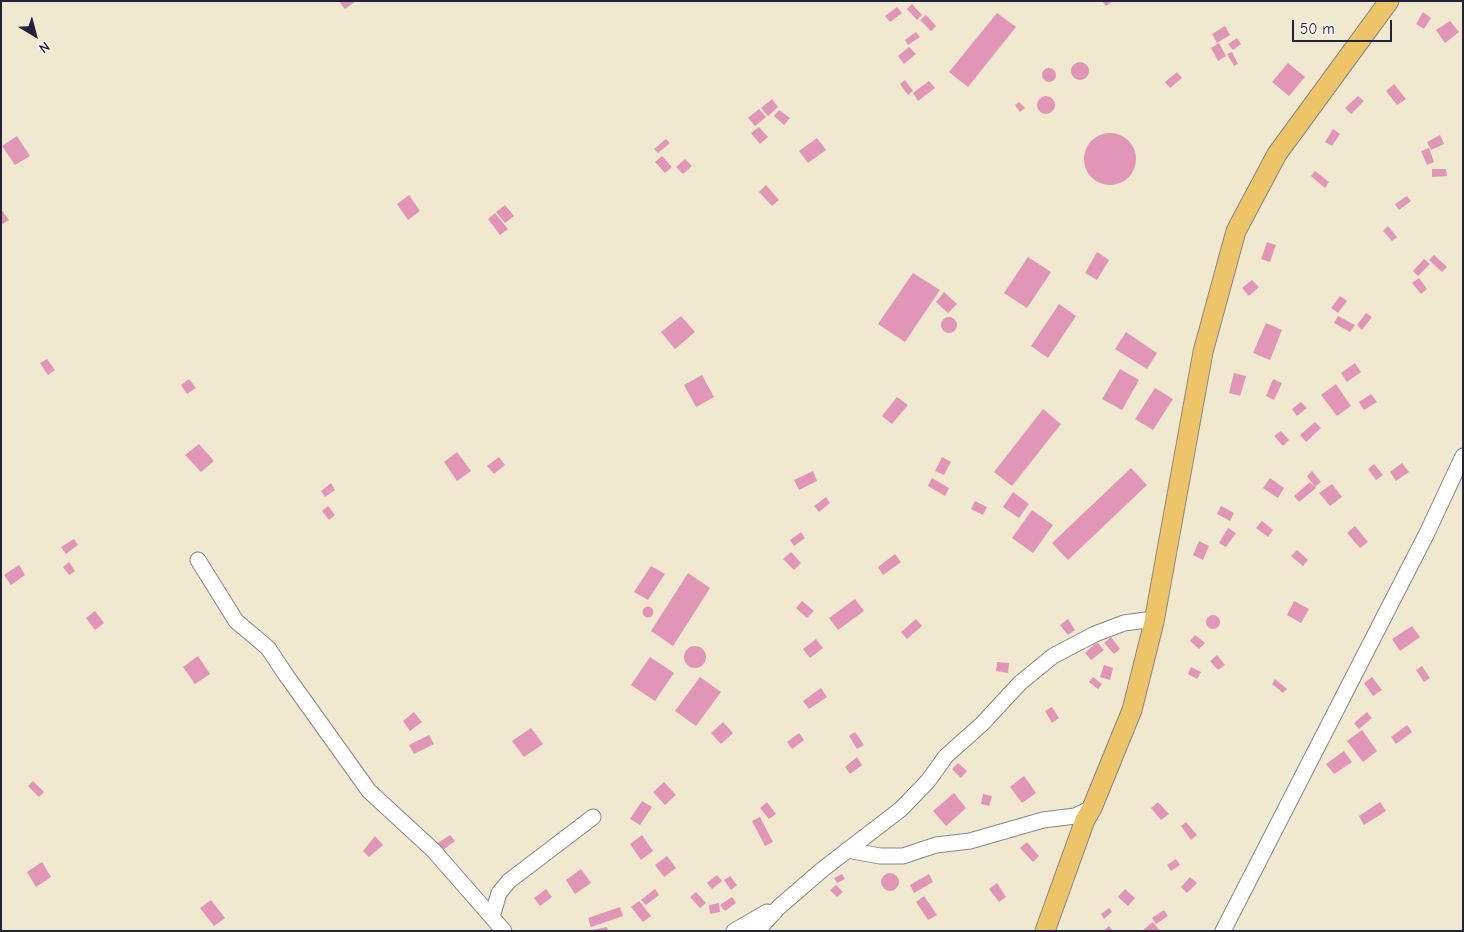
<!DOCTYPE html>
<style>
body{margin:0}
#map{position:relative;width:1464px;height:932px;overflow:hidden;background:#f1e8d0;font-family:"Comic Neue",sans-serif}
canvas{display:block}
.frame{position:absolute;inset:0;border:2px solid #22223b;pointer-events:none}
.north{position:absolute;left:10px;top:10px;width:50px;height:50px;-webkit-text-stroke:4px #f7f3e8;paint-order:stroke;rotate:143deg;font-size:14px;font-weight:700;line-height:20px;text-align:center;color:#22223b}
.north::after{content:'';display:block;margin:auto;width:18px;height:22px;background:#22223b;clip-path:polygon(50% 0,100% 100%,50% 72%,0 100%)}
.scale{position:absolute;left:1292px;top:20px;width:100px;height:22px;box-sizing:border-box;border:2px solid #22223b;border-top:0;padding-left:6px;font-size:15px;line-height:18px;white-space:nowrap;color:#22223b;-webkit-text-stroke:4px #f7f3e8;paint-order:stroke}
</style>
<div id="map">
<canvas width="1464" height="932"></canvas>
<div class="frame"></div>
<div class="north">N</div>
<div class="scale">50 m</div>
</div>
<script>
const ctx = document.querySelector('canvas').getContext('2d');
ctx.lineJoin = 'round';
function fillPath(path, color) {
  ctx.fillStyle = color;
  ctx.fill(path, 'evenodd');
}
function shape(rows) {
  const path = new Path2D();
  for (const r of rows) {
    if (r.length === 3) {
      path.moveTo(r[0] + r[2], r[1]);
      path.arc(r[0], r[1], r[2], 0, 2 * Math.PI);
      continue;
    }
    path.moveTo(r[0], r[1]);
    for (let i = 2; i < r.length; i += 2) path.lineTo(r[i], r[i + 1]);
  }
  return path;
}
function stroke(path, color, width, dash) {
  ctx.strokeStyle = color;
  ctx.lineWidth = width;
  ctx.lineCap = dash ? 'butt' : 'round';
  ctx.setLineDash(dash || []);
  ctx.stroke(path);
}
const building = shape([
 [339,1,356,1,345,9],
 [1102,1,1113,1,1106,6],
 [912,4,922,15,917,20,907,9],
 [897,7,902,13,890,22,885,16],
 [1423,12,1431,18,1424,29,1416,24],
 [997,13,1016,27,968,87,949,72],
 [926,15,936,26,931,31,920,20],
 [1450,21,1459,32,1445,43,1436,30],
 [1225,26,1230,35,1217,43,1212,34],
 [916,32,920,37,908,45,905,40],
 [1237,38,1241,44,1233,50,1228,44],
 [1219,43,1226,56,1218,61,1211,48],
 [909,47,916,54,904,64,898,56],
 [1232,52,1238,64,1234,66,1227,54],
 [1080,71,9],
 [1288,63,1305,77,1289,96,1272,82],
 [1049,75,7],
 [1177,72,1182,78,1170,88,1165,82],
 [905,80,913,91,908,95,900,84],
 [929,81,935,88,918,101,913,93],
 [1394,84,1406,99,1397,105,1386,91],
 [1046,105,9],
 [1358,96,1364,101,1351,114,1345,108],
 [772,99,778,107,768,116,761,108],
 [1019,102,1025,108,1020,112,1015,105],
 [759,109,766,117,755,126,748,118],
 [779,110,790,118,784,125,774,116],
 [759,127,768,137,760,144,751,133],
 [1333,129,1340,134,1332,146,1325,142],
 [1110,159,26],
 [1440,135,1444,144,1431,150,1427,142],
 [17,136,30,156,15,165,2,146],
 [817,138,826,150,808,163,799,151],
 [666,139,670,143,658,153,654,149],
 [1429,148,1434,162,1427,165,1421,151],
 [662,156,672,167,665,173,655,162],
 [685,159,692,166,683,174,676,167],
 [1432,169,1446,169,1447,176,1432,177],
 [1315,171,1329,182,1325,188,1311,176],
 [766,185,779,200,772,206,759,192],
 [409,195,420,211,408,220,397,204],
 [1407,196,1411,201,1399,210,1395,204],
 [505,205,514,216,505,223,496,212],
 [1,209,9,220,1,225],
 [495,213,508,229,500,235,488,219],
 [1388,226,1397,237,1392,241,1383,231],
 [1267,242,1276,245,1270,262,1261,259],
 [1097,252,1109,260,1097,280,1085,273],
 [1434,255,1447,267,1442,272,1429,260],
 [1028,257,1051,272,1027,308,1004,293],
 [1424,259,1430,264,1418,276,1413,271],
 [913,273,940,290,905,342,878,324],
 [1419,278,1427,289,1421,294,1412,283],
 [1252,280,1259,287,1249,296,1242,288],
 [944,292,957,304,948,313,936,302],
 [1340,296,1347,301,1338,313,1331,308],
 [1059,304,1076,316,1048,358,1031,346],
 [1366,313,1372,317,1362,330,1357,325],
 [681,316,695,332,675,349,661,332],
 [1338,316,1355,325,1350,332,1334,323],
 [949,325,8],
 [1266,323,1282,330,1270,360,1253,353],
 [1126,332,1157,353,1147,369,1115,349],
 [47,359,55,370,48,375,40,363],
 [1355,363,1361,372,1347,382,1341,373],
 [1120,369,1139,380,1122,410,1102,399],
 [1234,373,1246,376,1240,396,1229,393],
 [702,375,714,397,696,407,684,385],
 [189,379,196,388,187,394,181,385],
 [1273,379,1282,383,1274,400,1266,396],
 [1336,384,1351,406,1337,416,1321,395],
 [1155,388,1173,399,1153,430,1135,419],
 [1371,394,1377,402,1364,410,1359,402],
 [897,397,908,405,892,424,882,416],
 [1301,402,1307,408,1297,416,1292,409],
 [1043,409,1061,424,1012,486,994,472],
 [1315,422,1321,428,1306,442,1300,435],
 [1281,431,1289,440,1283,446,1274,436],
 [199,444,214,461,201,472,185,455],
 [457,452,471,471,457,481,444,462],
 [499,457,505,465,494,474,487,466],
 [942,457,951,462,944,475,935,471],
 [1402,463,1409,472,1396,481,1390,472],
 [1374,464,1383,475,1376,480,1368,469],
 [1131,468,1147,485,1068,560,1052,543],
 [813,471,817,481,799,490,794,480],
 [1312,471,1321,482,1315,487,1307,476],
 [932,478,949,488,945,496,928,486],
 [1270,478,1284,488,1278,498,1263,488],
 [1310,482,1316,488,1299,502,1294,496],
 [331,483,335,490,325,497,321,491],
 [1332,484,1342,497,1330,506,1319,493],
 [1013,492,1029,504,1019,518,1003,507],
 [826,497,830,503,819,512,814,506],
 [975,501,987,507,983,515,971,509],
 [328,506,335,515,329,520,322,511],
 [1221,506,1234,513,1230,521,1217,514],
 [1032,510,1053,525,1033,553,1012,538],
 [1262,521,1273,530,1268,537,1256,528],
 [1355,526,1368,542,1360,548,1347,533],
 [1228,528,1236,533,1226,547,1219,543],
 [801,532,805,538,794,546,790,540],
 [74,539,78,545,66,554,61,547],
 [1199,541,1209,546,1203,560,1193,555],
 [1297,550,1308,560,1303,566,1291,556],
 [791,552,801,563,794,570,783,559],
 [895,554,901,562,883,575,878,567],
 [69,562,75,571,69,575,63,567],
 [19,565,25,575,11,585,4,575],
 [651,566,665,574,648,600,634,592],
 [688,573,710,588,673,646,651,631],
 [855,599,864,611,838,630,829,618],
 [802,601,814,611,807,618,796,608],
 [1294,601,1309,609,1301,623,1287,615],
 [648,612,5.5],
 [95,611,104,623,95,630,86,618],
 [1213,622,7],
 [916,619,922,626,907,639,901,632],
 [1068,619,1075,630,1068,635,1060,625],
 [1412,626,1420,637,1400,651,1392,639],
 [1195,635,1205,643,1199,649,1190,641],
 [1111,637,1120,649,1114,654,1104,643],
 [816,639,823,648,810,658,803,649],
 [1097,642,1104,650,1091,660,1085,653],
 [695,657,11],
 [1217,655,1225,665,1218,670,1210,661],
 [198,656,210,674,195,684,183,667],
 [650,657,674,673,655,701,631,685],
 [997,662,1009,663,1008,673,996,671],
 [1104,665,1113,668,1110,680,1100,677],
 [1422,666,1430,678,1424,682,1416,670],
 [1191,667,1201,672,1197,679,1188,674],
 [700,677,721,692,696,726,675,711],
 [1093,677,1102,684,1098,689,1089,682],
 [1372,677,1382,690,1373,696,1364,683],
 [1275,679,1287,689,1283,693,1272,684],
 [821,688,827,697,809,709,803,701],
 [1052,707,1059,718,1052,723,1045,711],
 [414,712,422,722,410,731,403,721],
 [1367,712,1372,718,1359,729,1354,723],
 [723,722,733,733,721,744,711,733],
 [1407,725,1412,732,1396,744,1391,737],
 [531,728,543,744,524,757,512,741],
 [1362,730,1377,751,1363,762,1347,741],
 [855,732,864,745,857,749,849,736],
 [799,733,804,740,792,749,787,742],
 [429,735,434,744,414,754,409,745],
 [1344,751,1352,762,1334,774,1326,764],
 [857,757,862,765,850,774,845,767],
 [958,763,967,771,961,778,952,769],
 [1024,776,1036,793,1022,803,1010,787],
 [33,781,44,792,39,797,28,786],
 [664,782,676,795,665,805,653,792],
 [954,793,966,808,946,826,933,811],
 [983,794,992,796,989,806,981,804],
 [642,801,652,807,640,825,630,819],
 [767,802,776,814,769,819,760,808],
 [1158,802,1169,814,1161,820,1151,808],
 [1380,802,1386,811,1364,825,1359,816],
 [760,817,773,842,765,846,752,821],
 [1186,822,1197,835,1191,840,1181,826],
 [450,835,455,841,443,850,438,843],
 [642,835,653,851,641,860,630,844],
 [375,836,383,845,369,857,363,851],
 [1027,842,1039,856,1033,862,1020,848],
 [667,856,676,868,664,877,655,865],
 [1176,859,1180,865,1171,871,1167,865],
 [42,862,51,877,36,887,27,872],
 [581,869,591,883,575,894,566,880],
 [890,882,9],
 [842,874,845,879,837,883,834,878],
 [929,874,933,882,914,893,910,885],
 [717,875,722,881,712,889,707,883],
 [730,876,737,885,731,890,724,880],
 [1190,877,1197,883,1187,893,1181,887],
 [997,883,1006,897,999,902,989,889],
 [836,885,843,892,837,897,830,890],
 [546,889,552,897,540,906,534,898],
 [655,889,659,895,646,905,641,900],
 [1125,889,1135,898,1128,906,1118,897],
 [696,892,706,903,700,908,690,897],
 [924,896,937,915,928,920,916,902],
 [732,897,736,903,725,911,720,905],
 [211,900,225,918,214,926,200,908],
 [639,901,651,916,643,922,631,907],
 [719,903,720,912,710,914,709,905],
 [620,907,623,916,591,927,588,918],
 [1109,908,1112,912,1104,919,1101,914],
 [1164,910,1168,916,1156,924,1152,918],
 [1153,922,1159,930,1157,931,1142,931],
 [1109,926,1113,931,1103,931],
 [607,927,608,931,592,931,592,930]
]);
const minor = shape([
 [198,560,236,621,268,648,286,675,369,791,433,850,504,931],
 [847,850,880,856,903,856,936,845,970,841,1043,820,1075,816,1092,808],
 [492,917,499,893,509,881,593,817],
 [734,931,767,912],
 [757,931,779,907,823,869,901,809,928,781,946,756,982,724,1020,683,1053,656,1095,634,1124,623,1154,619],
 [1223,931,1427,533,1463,456]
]);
const major = shape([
 [1045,931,1085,820,1092,808,1132,710,1154,622,1203,352,1236,231,1277,154,1389,1]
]);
fillPath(building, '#e196b8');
stroke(minor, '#8a8586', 17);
stroke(major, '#8a8586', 21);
stroke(minor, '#fff', 15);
stroke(major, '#eec469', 19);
</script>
